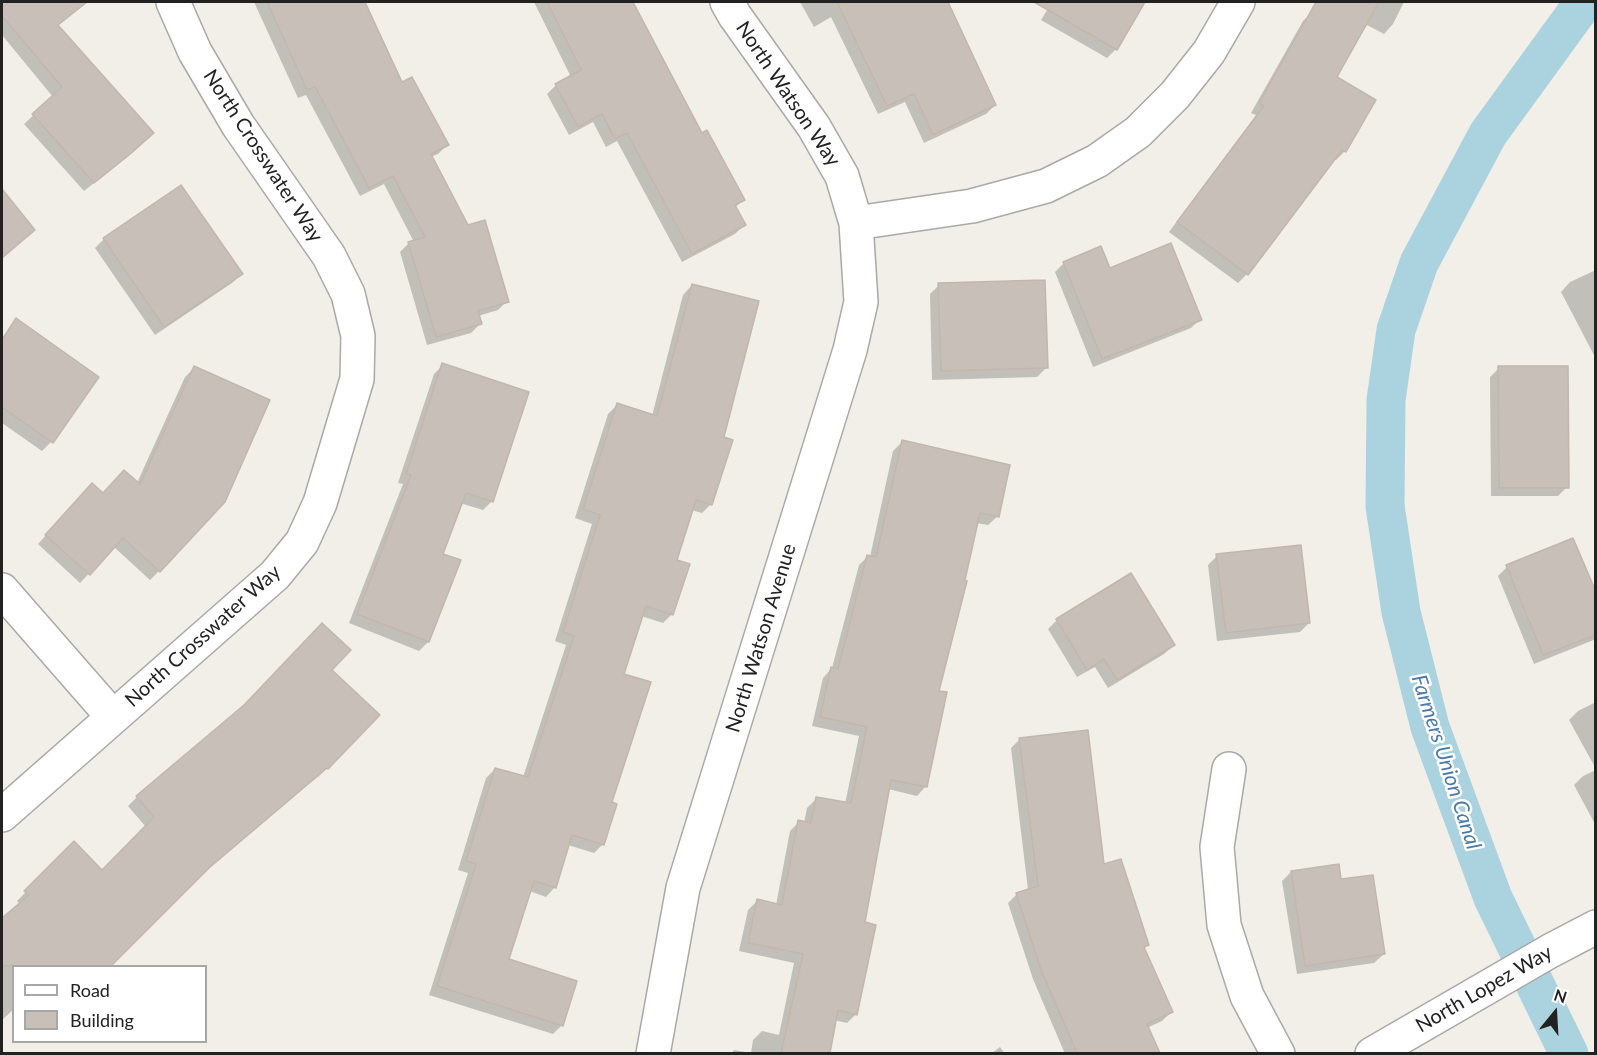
<!DOCTYPE html>
<style>
body{margin:0}
#map{position:relative;width:1597px;height:1055px;overflow:hidden;background:#f2efe9;font-family:Lato,sans-serif}
canvas{display:block}
.frame{position:absolute;inset:0;border:3px solid #222;pointer-events:none}
.legend{position:absolute;left:12px;top:965px;width:195px;height:78px;box-sizing:border-box;background:#fff;border:2px solid #a7a7a7;margin:0;padding:8px 10px;list-style:none;font-size:18px;color:#222}
.legend li{display:flex;align-items:center;gap:12px;height:30px}
.legend b{width:30px;border:2px solid #a7a7a7}
.north{position:absolute;left:1525px;top:983px;width:60px;height:60px;-webkit-text-stroke:4px #fff;paint-order:stroke;rotate:18deg;font-size:16px;font-weight:700;line-height:24px;text-align:center;color:#222}
.north::after{content:'';display:block;margin:auto;width:21px;height:27px;background:#222;clip-path:polygon(50% 0,100% 100%,50% 72%,0 100%)}
</style>
<div id="map">
<canvas width="1597" height="1055"></canvas>
<div class="frame"></div>
<ul class="legend">
<li><b style="height:8px;background:#fff"></b>Road</li>
<li><b style="height:16px;background:#c7bfb8"></b>Building</li>
</ul>
<div class="north">N</div>
</div>
<script>
const ctx = document.querySelector('canvas').getContext('2d');
ctx.lineJoin = 'round';
function fillPath(path, color) {
  ctx.fillStyle = color;
  ctx.fill(path, 'evenodd');
}
function shape(rows) {
  const path = new Path2D();
  for (const r of rows) {
    path.moveTo(r[0], r[1]);
    for (let i = 2; i < r.length; i += 2) path.lineTo(r[i], r[i + 1]);
  }
  return path;
}
function stroke(path, color, width, dash) {
  ctx.strokeStyle = color;
  ctx.lineWidth = width;
  ctx.lineCap = dash ? 'butt' : 'round';
  ctx.setLineDash(dash || []);
  ctx.stroke(path);
}
function drawText(font, color, halo, rows, align = 'center') {
  ctx.font = font + ' Lato,sans-serif';
  ctx.lineWidth = 5;
  ctx.setLineDash([]);
  ctx.textBaseline = 'middle';
  ctx.strokeStyle = halo;
  ctx.fillStyle = color;
  for (const [text, x, y, turn = 0] of rows) {
    ctx.save();
    ctx.translate(x, y);
    ctx.rotate((+turn || 0) * Math.PI / 180);
    ctx.textAlign = isNaN(turn) ? turn : align;
    if (halo) ctx.strokeText(text, 0, 0);
    ctx.fillText(text, 0, 0);
    ctx.restore();
  }
}
const shadow = shape([
 [2,2,70,2,76,9,57,26,143,142,118,164,84,191,24,124,53,97,2,35],
 [254,2,364,2,401,84,447,145,438,154,431,157,507,301,498,310,478,316,480,324,471,333,427,345,400,252,409,243,414,242,384,184,360,196,306,95,298,98],
 [534,2,631,2,701,135,743,199,735,208,744,225,735,234,682,262,617,141,606,147,593,122,569,135,547,94,556,85,571,77],
 [800,2,906,2,918,22,995,105,986,114,924,143,905,102,878,114,831,17,814,27],
 [1052,2,1143,2,1116,49,1107,58,1041,20],
 [1319,2,1404,2,1393,24,1384,34,1365,24,1335,78,1345,151,1336,160,1333,159,1247,274,1238,283,1169,232,1256,115,1251,113,1303,21,1312,12,1313,12],
 [181,187,241,274,232,283,155,335,95,248,104,239],
 [2,191,33,230,2,258],
 [1064,263,1109,270,1200,319,1191,328,1093,367,1055,272],
 [1596,270,1596,359,1561,292,1570,282],
 [692,285,722,438,711,504,702,513,691,510,675,561,672,614,663,623,641,616,622,675,610,803,603,844,594,853,568,845,555,887,546,897,529,891,507,960,562,1025,553,1034,429,995,468,873,458,870,486,778,495,769,523,777,566,645,555,641,592,524,575,518,608,414,617,405,652,416,683,295],
 [939,285,1046,368,1037,377,932,380,930,294],
 [16,320,97,377,51,442,42,451,2,423,2,338],
 [443,365,492,501,483,510,460,503,441,555,428,642,419,651,349,623,403,484,398,483,434,374],
 [194,368,159,571,150,580,114,547,80,583,38,544,83,494,103,495,137,483,185,377],
 [1499,368,1567,487,1558,496,1491,496,1490,377],
 [902,442,998,516,988,525,976,523,937,692,926,786,917,796,888,789,864,923,856,1014,847,1023,834,1020,828,1054,731,1054,734,1050,751,1053,753,1040,762,1031,779,1035,794,963,739,951,748,910,757,901,776,905,790,831,799,822,804,823,807,808,816,799,845,804,859,736,812,726,823,678,832,668,859,565,868,556,870,557,893,451],
 [1217,556,1309,623,1300,632,1217,641,1208,565],
 [1507,567,1596,596,1596,639,1534,664,1498,576],
 [1057,620,1173,645,1164,654,1108,688,1095,667,1077,677,1048,629],
 [330,670,378,715,318,777,317,776,198,877,109,966,103,966,84,948,63,966,14,966,14,1009,2,1020,2,920,20,904,17,901,74,843,102,872,146,827,128,806,137,797],
 [1596,702,1596,769,1569,720,1578,711],
 [1020,739,1103,866,1147,945,1143,949,1171,1012,1162,1021,1147,1028,1158,1054,1065,1054,1033,979,1008,903,1017,894,1028,890,1011,748],
 [1596,770,1596,826,1574,785,1583,776],
 [1291,872,1340,881,1384,954,1374,963,1297,974,1282,881],
 [1000,1047,1005,1054,991,1054]
]);
const canal = shape([
 [1569,1054,1493,898,1430,727,1401,612,1385,506,1386,400,1396,330,1419,263,1488,134,1584,2]
]);
const building = shape([
 [2,2,87,2,58,25,154,133,129,155,94,183,32,114,62,87,2,16,2,2],
 [267,2,365,2,402,82,412,77,449,145,431,154,468,225,485,220,509,302,478,311,482,324,436,337,408,242,425,237,393,176,369,188,315,87,307,90,267,2],
 [547,2,633,2,702,133,707,130,745,200,735,205,746,225,692,254,627,133,615,139,602,114,578,127,555,84,581,70,547,2],
 [837,2,948,2,996,105,933,135,914,94,887,106,837,2],
 [1034,2,1145,2,1117,50,1034,2],
 [1316,2,1379,2,1337,77,1376,100,1346,152,1342,150,1248,275,1177,222,1264,106,1259,103,1316,2],
 [181,185,243,274,164,327,103,238,181,185],
 [2,189,35,230,2,258,2,189],
 [1171,243,1202,320,1102,359,1063,262,1101,246,1110,268,1171,243],
 [1045,280,1048,368,941,371,938,283,1045,280],
 [692,284,759,301,724,437,733,440,712,505,696,500,677,560,690,564,673,615,646,606,624,674,651,682,612,802,617,804,604,845,572,835,556,888,534,881,509,959,577,981,563,1026,437,986,476,864,466,861,495,768,528,777,574,636,563,632,600,515,583,509,617,403,657,416,692,284],
 [16,318,99,377,53,443,2,407,2,340,16,318],
 [442,363,529,392,493,502,466,493,443,554,461,560,429,642,357,614,411,475,406,474,442,363],
 [194,366,270,400,225,502,160,572,123,538,90,575,45,535,92,483,103,493,124,470,140,484,194,366],
 [1498,366,1568,366,1569,488,1499,488,1498,366],
 [902,440,1010,465,999,517,980,513,965,580,967,581,939,691,947,692,927,787,891,780,865,922,876,925,857,1015,838,1010,830,1053,781,1053,803,954,748,943,757,899,782,905,798,820,811,823,816,797,851,803,867,727,820,717,831,667,838,669,867,555,876,557,902,440],
 [1573,538,1596,592,1596,635,1543,655,1506,565,1573,538],
 [1301,545,1310,623,1226,633,1216,554,1301,545],
 [1131,573,1175,645,1117,680,1104,659,1087,670,1056,619,1131,573],
 [322,623,351,650,332,670,380,715,328,769,327,768,209,868,111,966,2,966,2,918,29,895,24,891,74,841,102,870,154,817,136,796,244,705,322,623],
 [1088,730,1104,864,1121,859,1149,945,1144,947,1173,1012,1147,1024,1160,1053,1077,1053,1041,970,1016,893,1038,886,1019,738,1088,730],
 [1339,864,1341,879,1373,875,1385,954,1305,966,1291,871,1339,864]
]);
const minor = shape([
 [856,223,972,206,1046,186,1097,161,1138,132,1175,95,1209,52,1238,2],
 [2,590,113,717],
 [1229,769,1217,847,1224,925,1247,996,1278,1054],
 [2,815,275,575,302,542,320,503,357,379,358,336,348,294,329,256,238,125,195,52,173,2],
 [653,1054,683,888,850,350,861,302,856,223,842,176,814,127,735,16,727,2],
 [1372,1054,1550,951,1596,927]
]);
const streetNames = [
 ["North Watson Way",788,94,56],
 ["North Crosswater Way",263,156,57],
 ["North Crosswater Way",203,636,-42],
 ["North Watson Avenue",761,638,-73],
 ["North Lopez Way",1484,989,-30]
];
const waterNames = [
 ["Farmers Union Canal",1446,762,72]
];
fillPath(shadow, '#0003');
stroke(canal, '#aad3df', 39);
fillPath(building, '#c7bfb8');
stroke(building, '#c4b6ab', 1.5);
stroke(minor, '#a9a9a9', 36);
stroke(minor, '#fff', 33);
drawText('20px', '#222', '#fff', streetNames);
drawText('italic 21px', '#4a7aab', '#fff', waterNames);
</script>
